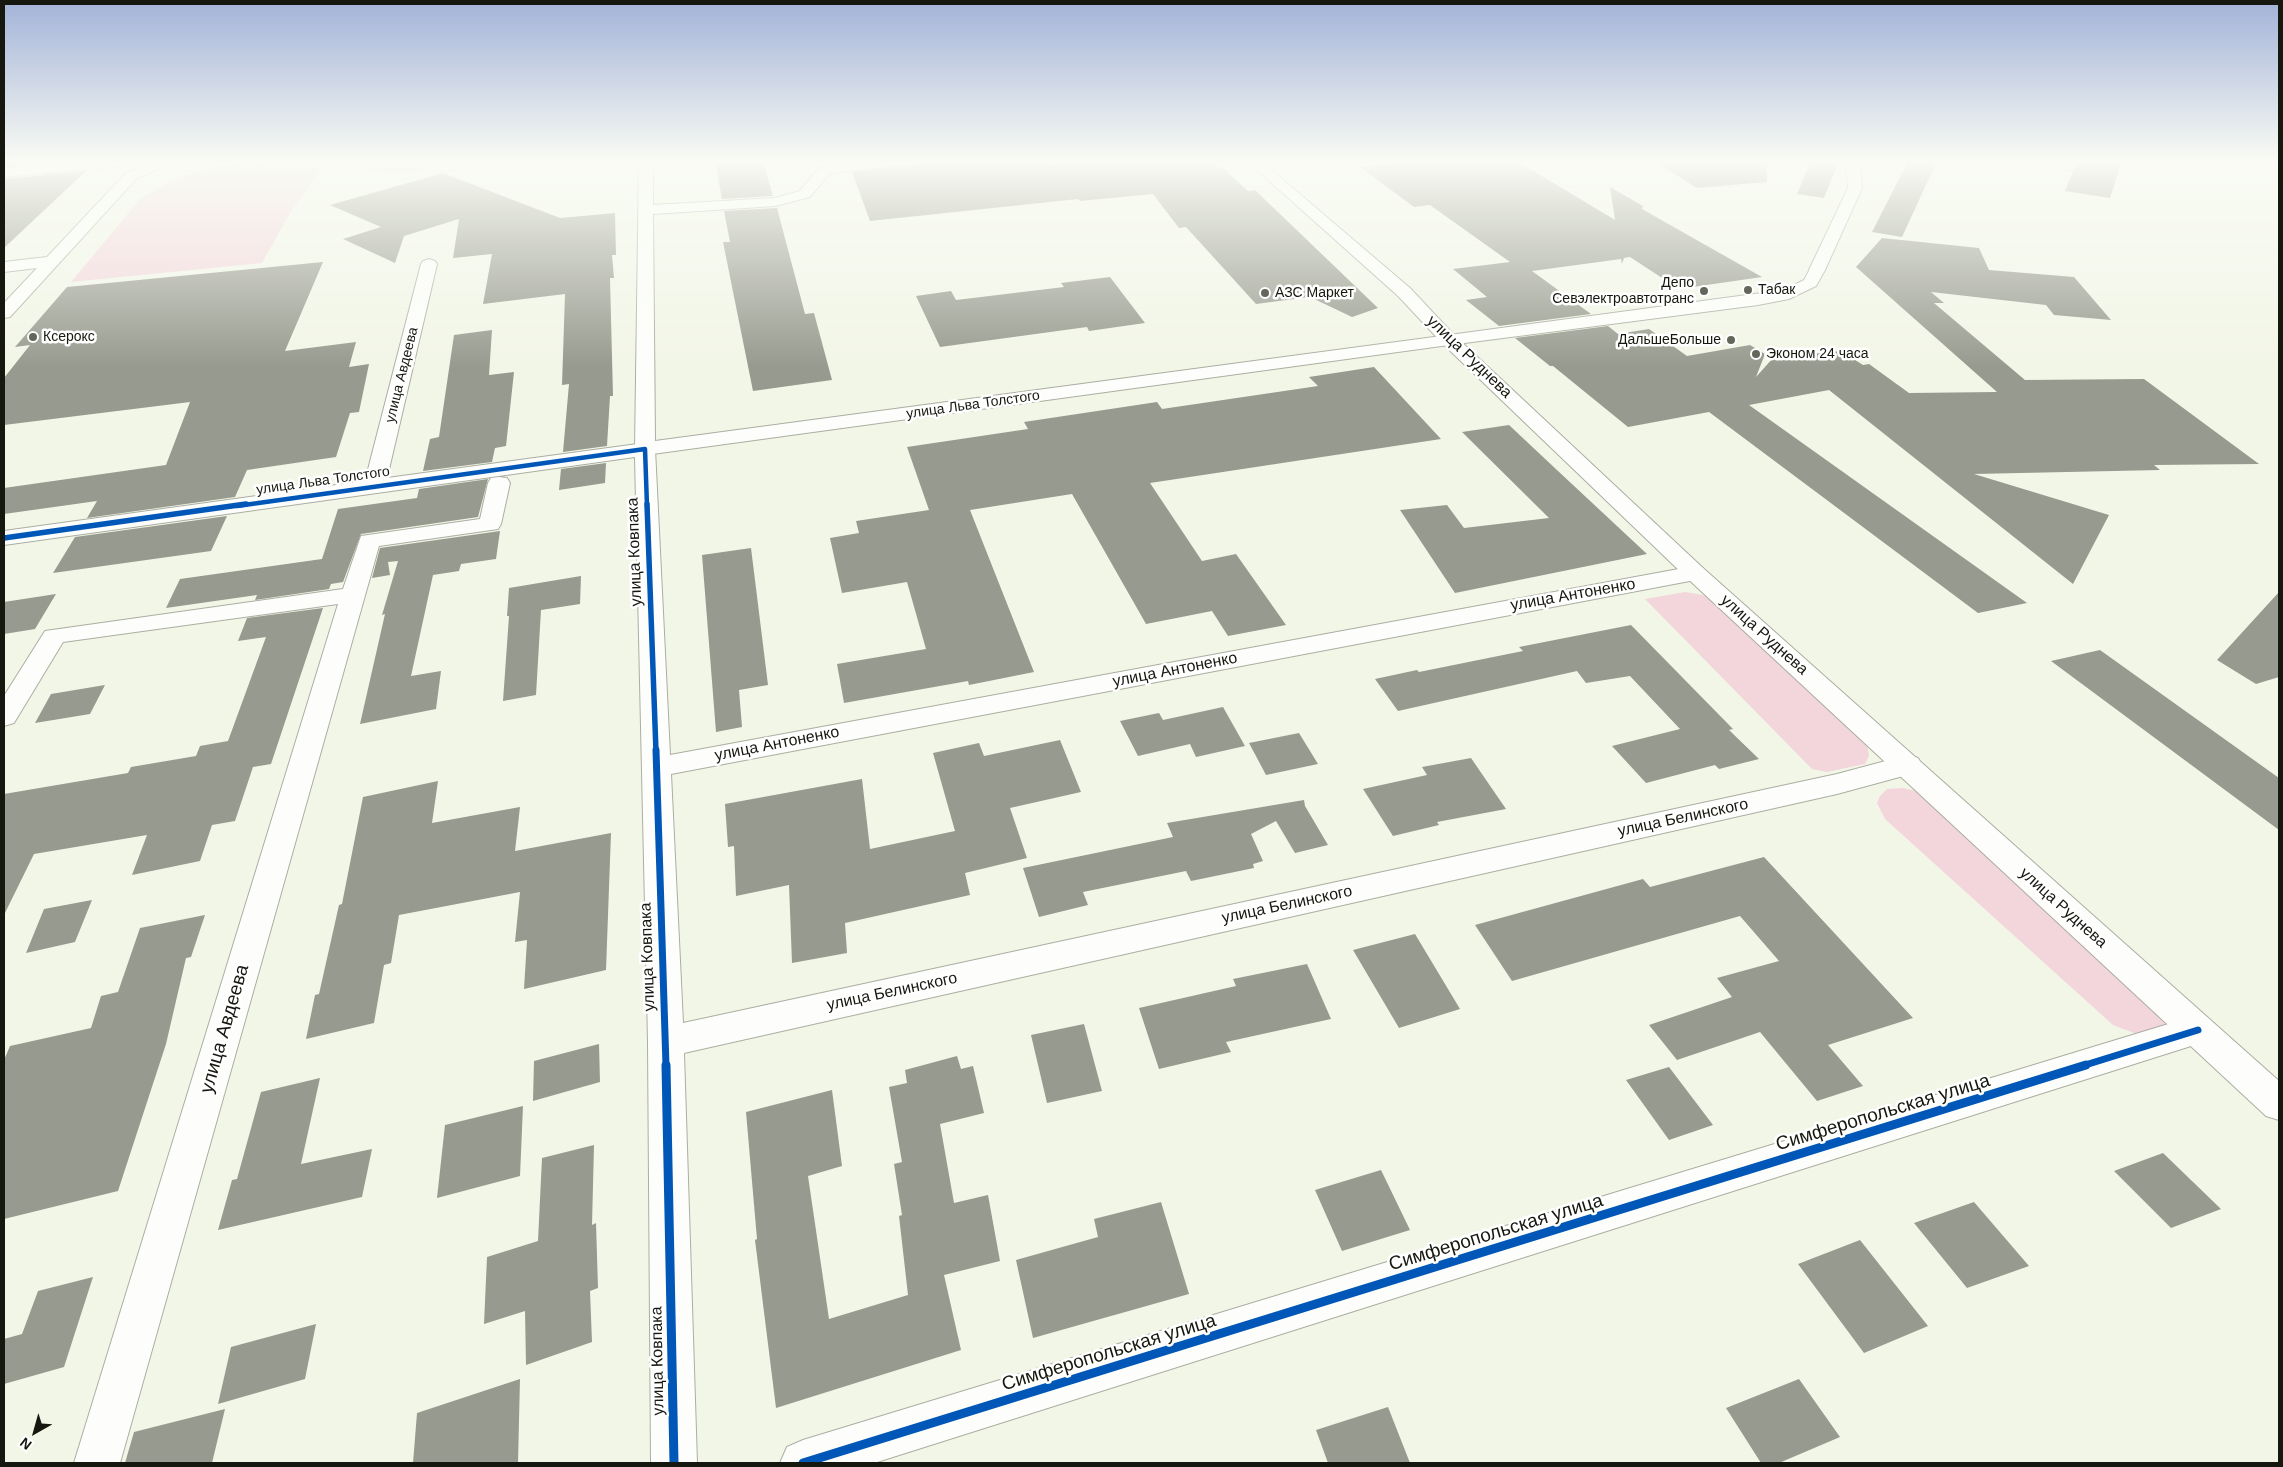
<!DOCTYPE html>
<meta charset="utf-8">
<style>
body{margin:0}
#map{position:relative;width:2283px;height:1467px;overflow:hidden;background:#f2f6e7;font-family:Arial,sans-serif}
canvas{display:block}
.frame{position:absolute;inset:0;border:5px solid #16180f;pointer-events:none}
.north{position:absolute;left:10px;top:1407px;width:50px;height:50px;-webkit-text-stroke:4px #fff;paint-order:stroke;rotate:218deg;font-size:14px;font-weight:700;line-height:20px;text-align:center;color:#16180f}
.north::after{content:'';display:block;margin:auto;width:18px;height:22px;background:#16180f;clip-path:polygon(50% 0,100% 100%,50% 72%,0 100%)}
</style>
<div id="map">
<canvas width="2283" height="1467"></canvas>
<div class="frame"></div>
<div class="north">N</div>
</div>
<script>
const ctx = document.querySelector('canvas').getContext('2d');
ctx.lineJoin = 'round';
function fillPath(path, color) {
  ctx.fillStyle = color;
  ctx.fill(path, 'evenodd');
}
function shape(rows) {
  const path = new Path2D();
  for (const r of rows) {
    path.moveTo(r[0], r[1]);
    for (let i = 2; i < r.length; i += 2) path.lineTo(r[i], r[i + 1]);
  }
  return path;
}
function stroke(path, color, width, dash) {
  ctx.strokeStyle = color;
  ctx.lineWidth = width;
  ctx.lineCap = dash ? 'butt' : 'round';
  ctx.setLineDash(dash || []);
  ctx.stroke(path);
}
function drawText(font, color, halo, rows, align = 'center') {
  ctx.font = font + ' Arial,sans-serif';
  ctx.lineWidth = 5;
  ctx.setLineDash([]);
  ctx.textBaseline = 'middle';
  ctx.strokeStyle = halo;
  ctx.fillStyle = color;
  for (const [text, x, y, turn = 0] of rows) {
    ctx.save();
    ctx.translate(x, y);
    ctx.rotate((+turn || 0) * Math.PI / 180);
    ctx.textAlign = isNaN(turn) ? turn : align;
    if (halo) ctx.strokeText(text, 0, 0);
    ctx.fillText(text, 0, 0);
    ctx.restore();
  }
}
const green = shape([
 [278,161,328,161,293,208,262,263,71,282,140,199,179,177,219,166],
 [360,161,456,161,416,172,389,173,369,170],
 [1685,592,1703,595,1718,600,1867,744,1869,756,1865,764,1827,772,1812,769,1645,599],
 [1903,788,1921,792,2164,1012,2165,1028,2147,1038,2113,1025,1885,819,1877,803,1880,796,1887,789]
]);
const building = shape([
 [4,161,64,161,4,167],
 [715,161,763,161,773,196,722,199],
 [945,161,1046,161,1046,165,1080,161,1212,161,1220,169,1223,168,1248,191,1255,190,1378,308,1352,317,1310,297,1256,304,1186,227,1179,228,1153,194,1080,201,1078,199,870,221,852,172],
 [1416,161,1517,161,1615,220,1610,187,1643,206,1642,209,1762,277,1679,289,1630,257,1624,258,1622,264,1621,259,1532,271,1591,314,1499,326,1466,300,1487,297,1453,269,1510,262,1430,205,1414,207,1360,167],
 [1653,161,1767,161,1767,182,1697,188],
 [1811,161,1839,161,1824,198,1797,194],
 [1908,161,1937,161,1902,237,1872,232],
 [2077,161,2122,161,2110,198,2065,191],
 [86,171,4,248,4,179],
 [443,173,560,218,615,213,616,255,612,255,614,278,610,278,613,396,610,396,607,446,563,452,569,384,562,385,565,294,483,304,492,254,453,258,459,219,404,236,395,263,343,239,381,227,330,205],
 [777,208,805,314,814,313,832,380,753,391,723,242,730,242,724,211],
 [1882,238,1979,248,1989,270,2074,277,2111,320,2054,315,2046,305,1931,292,1944,303,1934,303,2025,380,2144,379,2259,464,2154,465,2160,470,1974,474,2109,515,2073,584,1829,390,1749,405,2027,603,1978,613,1709,412,1628,427,1553,366,1550,366,1515,338,1608,326,1618,334,1649,329,1687,356,1750,345,1765,354,1756,377,1773,358,1841,351,1863,365,1869,364,1909,393,1997,392,1856,267],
 [323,262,285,351,356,342,349,367,369,364,359,412,350,413,336,457,247,470,235,497,87,518,97,501,4,514,4,488,166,465,190,402,4,425,4,378,30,345,15,347,67,287],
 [1110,277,1145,323,1089,331,1087,327,940,347,916,296,951,291,956,300,1064,287,1061,283],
 [492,330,489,375,514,372,506,446,495,448,492,462,423,471,430,439,439,437,454,335],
 [1374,367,1441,439,1150,483,1202,561,1236,554,1286,625,1228,636,1212,611,1146,624,1072,494,970,510,1034,672,969,685,968,681,844,703,837,664,926,649,907,582,842,593,830,538,859,533,856,521,929,510,907,447,1028,429,1024,422,1157,402,1162,409,1318,386,1309,377],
 [1509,425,1558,471,1647,554,1455,593,1400,510,1447,505,1464,528,1549,518,1462,432],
 [606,463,605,483,559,490,561,469],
 [488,479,478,517,361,534,343,582,331,584,329,589,255,600,257,595,166,608,180,579,322,559,338,509,417,498,419,489],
 [227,516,211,551,53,573,75,537],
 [500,531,496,559,461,564,459,571,433,575,411,676,441,671,436,709,360,724,385,614,382,615,398,561,388,562,390,575,372,578,380,548],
 [751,548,768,685,739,690,742,727,716,732,702,555],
 [581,576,580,604,541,610,536,695,503,701,509,616,507,616,509,588],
 [2279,592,2279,677,2256,684,2217,660],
 [56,594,35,629,4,634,4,602],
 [323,608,271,764,253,767,235,821,212,825,200,861,132,875,147,835,34,854,4,915,4,794,128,773,131,767,196,756,200,746,228,741,266,637,238,641,247,618],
 [1631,625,1733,729,1729,730,1759,759,1719,769,1715,765,1646,783,1612,746,1680,729,1630,676,1586,683,1577,671,1398,711,1375,679,1417,670,1419,672,1523,651,1519,647],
 [2100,650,2279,778,2279,830,2051,661],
 [105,685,90,714,35,723,51,694],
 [1223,707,1245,746,1196,757,1190,744,1138,756,1120,721,1159,713,1163,720],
 [1299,733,1318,764,1266,775,1249,743],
 [1060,740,1081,792,1010,808,1027,858,965,873,970,895,845,923,847,953,792,963,789,885,736,896,734,846,728,847,725,804,862,779,870,849,955,831,933,753,979,743,984,756],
 [1471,758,1506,809,1437,822,1439,825,1393,836,1363,789,1427,775,1422,767],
 [438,781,432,823,520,807,515,851,611,833,606,970,524,989,527,940,515,942,520,892,399,915,391,963,384,965,374,1023,306,1039,315,995,319,994,339,905,342,904,363,797],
 [1304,800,1305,806,1328,845,1295,853,1276,821,1251,834,1263,861,1253,864,1254,868,1191,881,1186,871,1083,892,1088,905,1039,917,1023,868,1173,837,1167,823],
 [1764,857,1913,1018,1828,1045,1863,1086,1817,1101,1760,1032,1677,1060,1649,1025,1732,997,1717,978,1779,961,1740,916,1512,981,1475,925,1643,879,1650,887],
 [92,900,75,942,26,953,44,909],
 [205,915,191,957,186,958,166,1044,118,1191,4,1219,4,1060,10,1046,91,1028,101,996,118,992,140,928],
 [1415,934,1460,1009,1399,1028,1353,950],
 [1307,964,1331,1019,1226,1042,1231,1052,1159,1069,1139,1008,1236,986,1233,979],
 [1084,1024,1102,1091,1047,1103,1031,1035],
 [599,1044,600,1082,533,1101,534,1061],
 [957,1056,961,1069,973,1066,984,1113,940,1124,954,1203,988,1195,1000,1261,944,1275,961,1350,776,1408,755,1240,757,1239,746,1112,832,1090,842,1166,808,1176,829,1319,908,1295,899,1216,902,1215,894,1164,902,1162,889,1087,907,1083,905,1070],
 [1669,1067,1713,1125,1669,1140,1626,1080],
 [320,1078,301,1164,372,1149,362,1197,218,1230,232,1180,237,1179,261,1092],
 [523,1106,520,1176,437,1198,445,1125],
 [594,1145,592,1225,596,1223,598,1288,590,1291,592,1342,526,1365,525,1311,484,1324,487,1257,538,1241,542,1158],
 [2163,1153,2221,1209,2171,1228,2114,1171],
 [1381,1170,1410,1230,1342,1251,1315,1190],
 [1161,1202,1189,1294,1033,1338,1016,1260,1098,1237,1094,1219],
 [1974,1202,2029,1266,1967,1288,1914,1223],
 [1860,1240,1928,1326,1864,1353,1798,1264],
 [93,1277,64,1367,4,1384,4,1339,22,1334,38,1291],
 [316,1324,305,1379,218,1404,231,1347],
 [520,1379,518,1463,413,1463,417,1413],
 [1799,1379,1840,1437,1779,1463,1761,1463,1726,1408],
 [1388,1407,1410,1463,1328,1463,1316,1430],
 [225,1409,212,1463,125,1463,134,1432]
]);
const street = shape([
 [429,259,435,261,437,264,387,478,645,443,652,445,655,449,670,755,1695,566,1703,568,1707,573,1703,578,1695,580,671,774,683,1023,1837,774,1908,755,1918,758,1922,765,1918,772,1837,794,684,1053,697,1463,651,1463,648,1042,635,457,4,545,4,531,365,481,421,264,423,261,429,259],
 [1817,265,1823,267,1825,270,1816,286,1789,299,1758,305,1449,345,1443,344,1440,340,1443,336,1449,335,1784,290,1804,280,1811,267,1817,265],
 [499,477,507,478,510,483,501,524,498,529,379,546,120,1463,74,1463,338,604,63,642,14,723,4,726,4,696,45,631,343,589,361,536,480,519,488,483,491,478,499,477],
 [2198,1015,2210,1020,2215,1030,2210,1040,874,1463,780,1463,787,1447,803,1440,2198,1015]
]);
const secondary = shape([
 [87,161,141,161,135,165,4,177,4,169,87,161],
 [156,161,176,161,136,179,10,317,4,318,4,303,37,268,4,272,4,262,47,257,126,173,156,161],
 [639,161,653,161,653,205,775,198,800,191,818,169,831,165,861,161,910,161,904,165,837,172,828,175,810,197,775,206,653,214,655,441,1449,335,1455,336,1458,340,1455,344,1449,345,645,455,638,453,635,449,639,161],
 [1845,161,1859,161,1862,188,1825,270,1823,273,1817,275,1811,273,1809,270,1848,188,1845,161]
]);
const primary = shape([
 [1247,161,1261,161,1410,288,1455,336,1703,568,2279,1081,2279,1120,2266,1116,1687,578,1443,344,1398,296,1247,161]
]);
const cyclewayFar3 = shape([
 [237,506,645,449,647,506]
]);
const cyclewayFar2 = shape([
 [647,504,656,752],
 [4,538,246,504]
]);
const cyclewayFar1 = shape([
 [656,750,666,1066],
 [2082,1066,2198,1030]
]);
const cycleway = shape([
 [666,1065,674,1463],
 [803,1463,2086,1065]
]);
const markers = [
 [1748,290,5,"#63665b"],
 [1704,291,5,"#63665b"],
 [1265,293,5,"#63665b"],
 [33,337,5,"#63665b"],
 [1731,340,5,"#63665b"],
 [1756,354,5,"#63665b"]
];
const farPoinames = [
 ["Депо",1694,283,"right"],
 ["Севэлектроавтотранс",1694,299,"right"],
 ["Табак",1758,290],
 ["АЗС Маркет",1275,293],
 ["Ксерокс",43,337],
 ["ДальшеБольше",1721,340,"right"],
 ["Эконом 24 часа",1766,354]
];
const farStreetnames = [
 ["улица Авдеева",402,375,-76],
 ["улица Льва Толстого",973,405,-8],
 ["улица Льва Толстого",323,481,-8]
];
const streetNames = [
 ["улица Руднева",1469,357,44],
 ["улица Ковпака",635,552,-92],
 ["улица Антоненко",1573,595,-10],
 ["улица Руднева",1764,635,42],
 ["улица Антоненко",1175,670,-11],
 ["улица Антоненко",777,744,-11],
 ["улица Белинского",1683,818,-12],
 ["улица Белинского",1287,905,-12],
 ["улица Руднева",2063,908,42],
 ["улица Ковпака",648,957,-92],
 ["улица Белинского",892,992,-12],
 ["улица Ковпака",658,1361,-91]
];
const nearStreetnames = [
 ["улица Авдеева",225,1029,-74],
 ["Симферопольская улица",1883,1113,-17],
 ["Симферопольская улица",1496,1233,-17],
 ["Симферопольская улица",1109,1353,-17]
];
fillPath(green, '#f3d5dc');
fillPath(building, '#979a8e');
stroke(street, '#abaea2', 2);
stroke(secondary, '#abaea2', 2);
stroke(primary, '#abaea2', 2);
fillPath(street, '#fdfefb');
fillPath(secondary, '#fdfefb');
fillPath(primary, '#fdfefb');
stroke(cyclewayFar3, '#0057b8', 4.5);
stroke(cyclewayFar2, '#0057b8', 5.5);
stroke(cyclewayFar1, '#0057b8', 7);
stroke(cycleway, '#0057b8', 9);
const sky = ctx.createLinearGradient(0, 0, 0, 367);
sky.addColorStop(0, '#a3b3d8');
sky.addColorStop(0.44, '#f9fbf4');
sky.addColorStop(1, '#f9fbf400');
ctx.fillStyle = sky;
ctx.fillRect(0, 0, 2283, 367);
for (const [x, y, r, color] of markers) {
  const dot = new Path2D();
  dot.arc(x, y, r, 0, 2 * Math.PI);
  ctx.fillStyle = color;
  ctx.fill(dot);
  stroke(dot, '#fff', 2);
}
drawText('14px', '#16180f', '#fff', farPoinames, 'left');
drawText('14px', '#16180f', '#fff', farStreetnames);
drawText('16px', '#16180f', '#fff', streetNames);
drawText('19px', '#16180f', '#fff', nearStreetnames);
</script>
